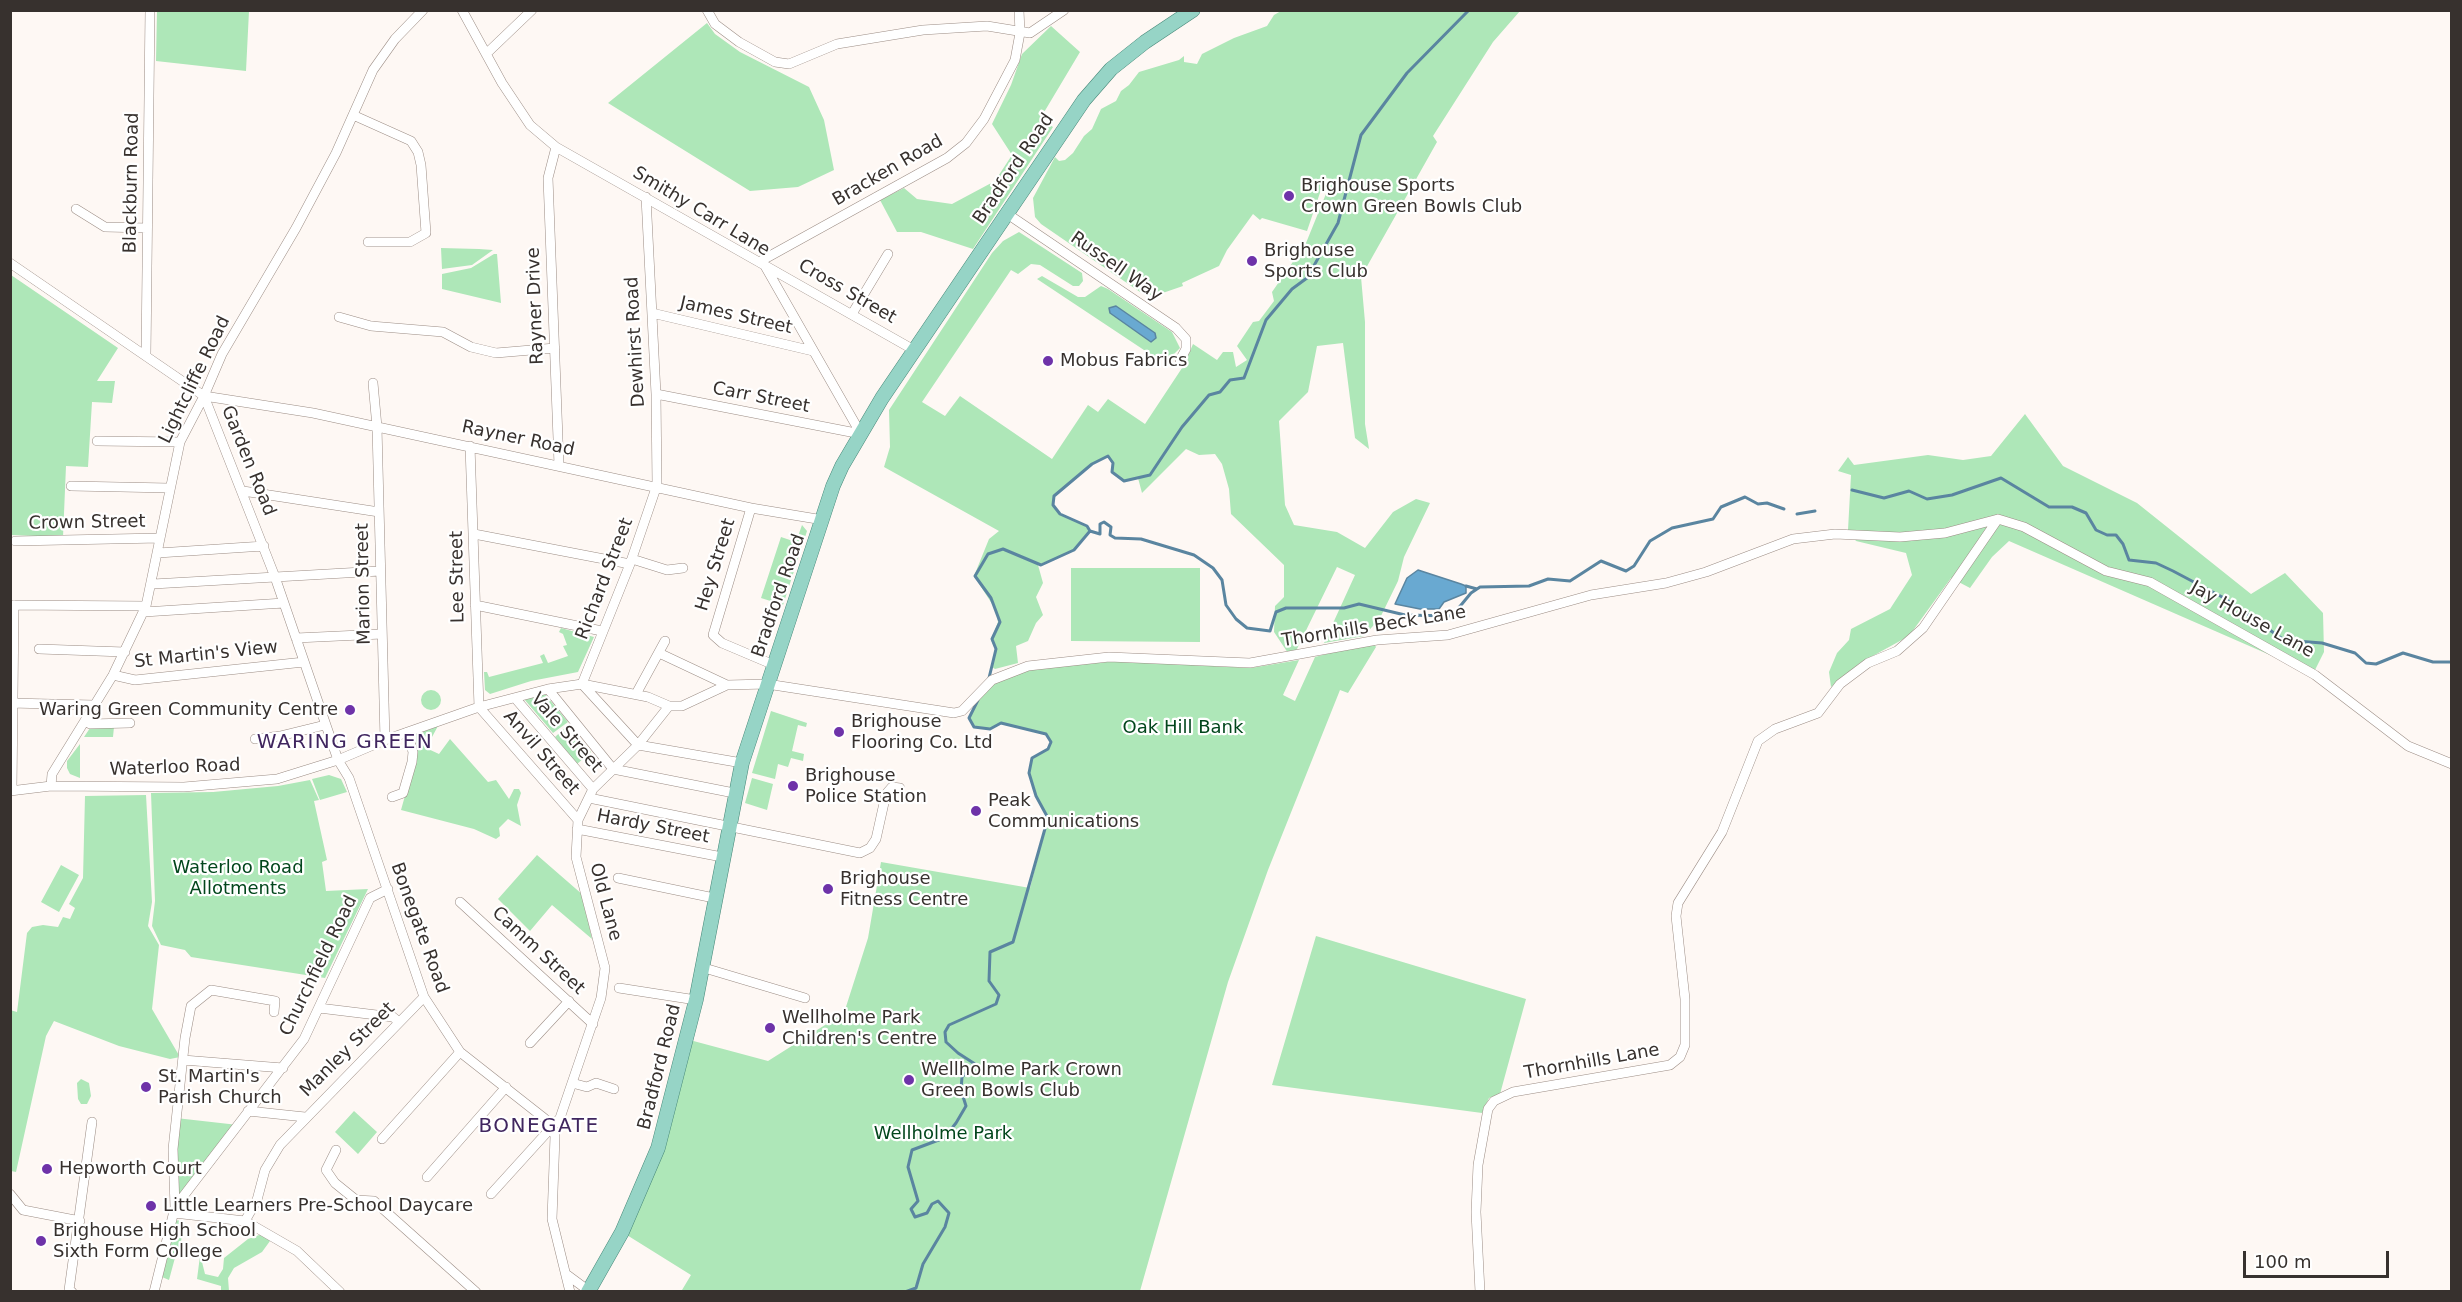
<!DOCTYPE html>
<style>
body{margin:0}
#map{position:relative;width:2462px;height:1302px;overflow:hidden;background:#fef8f4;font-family:"DejaVu Sans",sans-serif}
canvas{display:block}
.frame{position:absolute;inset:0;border:12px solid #37312e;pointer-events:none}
.scale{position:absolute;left:2243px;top:1251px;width:146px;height:27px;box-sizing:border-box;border:3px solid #37312e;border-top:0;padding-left:8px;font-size:18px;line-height:21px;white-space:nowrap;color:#37312e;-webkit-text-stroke:4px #fff;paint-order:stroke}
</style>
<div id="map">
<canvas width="2462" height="1302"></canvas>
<div class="frame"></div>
<div class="scale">100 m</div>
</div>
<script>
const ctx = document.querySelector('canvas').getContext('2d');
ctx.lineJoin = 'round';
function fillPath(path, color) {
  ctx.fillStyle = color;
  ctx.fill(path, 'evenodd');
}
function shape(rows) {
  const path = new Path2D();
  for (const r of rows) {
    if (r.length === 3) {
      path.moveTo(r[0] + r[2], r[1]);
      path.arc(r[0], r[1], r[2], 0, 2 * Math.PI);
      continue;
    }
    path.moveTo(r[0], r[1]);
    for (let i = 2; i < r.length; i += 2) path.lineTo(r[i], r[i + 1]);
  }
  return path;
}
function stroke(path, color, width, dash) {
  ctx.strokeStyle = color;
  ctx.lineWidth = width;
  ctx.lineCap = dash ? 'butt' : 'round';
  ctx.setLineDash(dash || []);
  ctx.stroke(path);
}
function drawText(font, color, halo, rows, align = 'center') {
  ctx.font = font + ' "DejaVu Sans",sans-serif';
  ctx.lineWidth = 4.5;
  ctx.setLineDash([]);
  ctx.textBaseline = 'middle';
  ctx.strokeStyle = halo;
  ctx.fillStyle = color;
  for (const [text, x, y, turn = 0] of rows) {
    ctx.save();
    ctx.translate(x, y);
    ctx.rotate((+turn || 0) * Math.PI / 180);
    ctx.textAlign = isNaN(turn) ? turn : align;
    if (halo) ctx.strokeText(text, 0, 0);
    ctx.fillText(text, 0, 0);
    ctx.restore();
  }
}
const green = shape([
 [157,11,249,11,246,71,156,61],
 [1281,11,1520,11,1493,42,1433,136,1437,142,1361,277,1365,322,1365,424,1369,449,1355,438,1343,343,1317,346,1308,392,1279,421,1285,505,1294,525,1337,532,1365,548,1393,512,1416,499,1430,503,1404,557,1398,581,1380,618,1364,636,1324,643,1355,575,1337,567,1295,653,1288,653,1274,632,1275,606,1284,597,1284,565,1231,514,1229,489,1222,464,1215,454,1199,455,1186,449,1142,493,1138,478,1124,481,1112,472,1113,463,1108,456,1092,464,1054,496,1053,505,1060,514,1087,526,1090,531,1074,550,1038,565,1043,583,1036,597,1043,615,1036,623,1028,641,1016,646,1018,663,995,669,992,667,995,649,991,640,998,622,996,610,974,576,989,539,999,531,884,467,890,447,889,410,992,253,1003,241,1019,232,1082,273,1083,281,1079,286,1073,286,1040,265,1031,264,1018,274,1011,270,922,402,945,416,960,396,1052,459,1088,405,1098,412,1108,399,1145,424,1184,365,1193,344,1217,360,1223,352,1233,352,1236,367,1247,360,1237,346,1253,322,1259,321,1274,301,1272,292,1306,243,1332,179,1325,178,1307,231,1262,218,1260,220,1253,214,1227,250,1219,266,1182,283,1183,286,1154,296,1140,292,1041,224,1035,217,1033,198,1055,157,1059,161,1065,160,1073,153,1084,136,1092,129,1101,109,1116,101,1121,91,1129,85,1139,72,1179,60,1184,56,1184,62,1197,64,1202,54,1234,38,1267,26,1274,15],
 [707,23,715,34,740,52,809,87,824,120,834,170,798,187,750,191,608,103],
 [1051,26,1080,52,1040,119,1053,127,973,249,921,232,897,232,880,200,904,188,917,199,952,204,995,181,1012,155,992,124,1011,85,1022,54],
 [441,248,479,249,493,250,472,265,442,269],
 [494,254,497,254,501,303,442,289,442,274,471,268],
 [11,275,118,348,97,381,115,381,112,403,92,402,88,467,66,466,63,537,11,535,11,538],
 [1042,276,1078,297,1085,297,1101,286,1108,289,1172,332,1180,348,1170,358,1153,356,1037,279],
 [2025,414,2063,466,2137,503,2251,594,2285,573,2323,613,2324,652,2312,676,2286,662,2009,541,1992,557,1970,588,1951,578,1909,636,1860,663,1831,687,1829,672,1837,653,1849,640,1851,629,1890,609,1912,575,1906,553,1856,541,1848,530,1851,475,1838,471,1848,457,1854,465,1928,455,1963,460,1991,456],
 [802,525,807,531,783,605,761,598,781,537,796,542],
 [1071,568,1200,568,1200,642,1071,641],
 [561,628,594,637,578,672,531,681,490,694,485,690,484,672,487,672,489,677,543,663,540,656,544,654,548,663,568,656,563,646,567,645,563,634,559,632],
 [1373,642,1376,647,1348,693,1340,690,1268,870,1228,982,1140,1291,684,1291,682,1290,691,1275,622,1232,658,1148,686,1039,768,1061,844,1013,868,938,881,862,1030,888,1048,818,1036,796,1029,773,1032,758,1047,749,1051,742,1045,734,1001,723,990,729,974,727,969,718,984,689,996,680,1022,670,1117,661,1251,668,1299,660,1283,695,1295,701,1315,657],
 [431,700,10],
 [544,693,568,722,553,733,524,699],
 [771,711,807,723,806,727,798,725,792,751,804,754,803,761,791,758,788,767,778,764,775,779,752,773],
 [568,725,591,752,577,764,555,737],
 [438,726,426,748,439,754,450,739,488,782,496,780,509,799,514,789,519,789,521,793,517,805,521,826,508,819,499,828,500,836,496,839,474,829,401,810,417,753,416,734],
 [114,727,113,737,84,737,90,728],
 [80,744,80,778,70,774,67,768,67,761],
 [329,775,341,779,347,792,320,800,312,779],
 [752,778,773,784,767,810,745,803],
 [310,780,319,800,314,801,327,860,322,862,326,891,368,889,325,978,191,957,185,950,161,945,152,926,155,901,151,793,213,792,278,786],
 [146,795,152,902,148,926,159,945,152,1009,180,1057,170,1059,119,1046,54,1021,46,1036,16,1172,11,1171,10,1010,17,1012,27,933,32,927,43,925,58,927,63,917,70,919,75,908,69,904,83,878,85,796],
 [537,855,583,895,592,939,552,905,530,931,498,899],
 [61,865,79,875,59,912,41,902],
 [1316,936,1526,999,1500,1094,1489,1098,1482,1113,1272,1085],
 [81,1079,89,1083,91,1096,87,1104,81,1104,78,1099,77,1083],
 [354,1111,377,1132,358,1154,335,1132],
 [176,1118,238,1125,175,1207],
 [178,1220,183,1225,181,1242,200,1254,205,1274,218,1277,223,1269,224,1258,248,1239,262,1234,270,1241,262,1252,234,1268,228,1278,229,1291,221,1291,221,1286,197,1279,200,1256,186,1252,176,1254,169,1280,162,1277,175,1222]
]);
const water = shape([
 [1116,306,1155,333,1156,338,1151,342,1110,313,1109,308,1116,306],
 [1418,570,1461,584,1466,586,1466,593,1444,602,1439,609,1420,609,1395,604,1407,578,1418,570]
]);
const stream = shape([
 [1852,490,1884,498,1909,491,1927,499,1952,495,2001,478,2049,507,2072,507,2086,513,2096,530,2107,535,2116,535,2123,544,2129,560,2156,563,2173,571,2224,598,2284,640,2322,643,2355,653,2366,663,2376,664,2403,653,2433,662,2452,662],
 [1797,514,1815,511],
 [1090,531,1100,534,1100,524,1104,522,1111,527,1110,535,1115,538,1141,539,1194,555,1213,568,1222,580,1226,605,1236,619,1247,628,1270,631,1276,612,1286,608,1344,608,1359,604,1405,615,1452,616,1471,593,1480,587,1529,586,1548,579,1570,581,1601,561,1626,571,1634,566,1650,541,1672,528,1713,519,1721,507,1745,497,1758,504,1767,503,1784,509],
 [1466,586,1477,589],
 [989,678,996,649,992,639,1000,622,991,598,975,576,988,554,1003,549,1041,565,1074,550,1090,531,1087,526,1060,514,1053,505,1054,496,1092,464,1108,456,1113,463,1112,472,1124,481,1150,475,1182,427,1209,395,1220,392,1230,380,1244,378,1266,320,1292,289,1307,278,1338,223,1361,135,1407,73,1469,10],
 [905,1292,916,1288,923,1264,945,1227,949,1213,938,1201,932,1204,927,1213,915,1217,911,1209,918,1201,908,1167,912,1150,944,1138,956,1123,966,1106,961,1090,962,1077,975,1064,958,1053,946,1042,945,1032,949,1025,996,1004,999,995,989,981,990,952,1013,942,1048,818,1036,796,1029,773,1032,758,1048,749,1051,742,1046,734,1001,723,990,729,974,727,969,718,978,700]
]);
const street = shape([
 [462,10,502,83,530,125,556,147,914,350],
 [707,10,715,24,739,42,775,62,789,64,837,44,923,30,987,26,1030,33,1064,10],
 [486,54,532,10],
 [353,115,411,141,418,152,421,165,426,233,410,242,368,242],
 [556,147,548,178,559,465],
 [646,197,656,394,657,485,630,564,582,684,638,745,742,763],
 [76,209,105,227,147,228],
 [1006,213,1176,328,1186,339,1186,349,1180,360],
 [759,262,947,158,966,143,984,119,1015,60,1020,33,1019,10],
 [10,263,204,396,275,577,338,760,349,778,424,997,460,1052,549,1122,555,1136,552,1219,570,1292],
 [765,266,861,434],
 [652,313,813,351],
 [852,314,888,254],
 [339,317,371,326,443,332,471,347,496,353,555,348],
 [146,355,150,10],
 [373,383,377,427,385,740],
 [656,394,861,434],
 [204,396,313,413,751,508,823,520],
 [97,441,180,442],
 [470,446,479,707,578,820],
 [71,486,169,488],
 [243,491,379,512],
 [751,508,713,635,722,643,774,665],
 [474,534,630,564],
 [15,541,160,538],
 [158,553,264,546],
 [632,559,667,570,683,568],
 [153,584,380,571],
 [10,605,146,606],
 [475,605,602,631],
 [144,612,284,603],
 [296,638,382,634],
 [39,649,125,652],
 [659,653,727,685],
 [113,675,135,680,304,662],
 [548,689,613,769,734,793],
 [636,694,665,641],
 [515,698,593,789],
 [10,703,94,705],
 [85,721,90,724,130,723],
 [255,739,280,736,325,725],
 [51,786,52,774,113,675,146,606,180,442,204,396,222,354,296,228,336,153,373,70,395,39,423,10],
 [12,790,14,605],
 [10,791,51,786,184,787,277,779,338,760,385,740,479,707,548,689,582,684,648,697,669,706,682,706,727,685,767,684,954,713,962,711,992,680,1028,666,1109,657,1250,663,1377,640,1448,635,1591,595,1666,583,1706,572,1793,539,1835,534,1900,537,1945,533,1998,519,2024,527,2106,571,2150,582,2315,675,2408,746,2452,764],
 [392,797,403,793,412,762,413,752,407,732],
 [589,798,860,853,870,848,876,839,886,794,892,787,900,788],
 [577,829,722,857],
 [618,878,714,898],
 [460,902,593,1024],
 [701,967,805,998],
 [619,988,696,1000],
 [319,1008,393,1017,399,1022],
 [530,1043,569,1001],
 [183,1060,283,1068],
 [572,1083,587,1087,596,1083,614,1089],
 [248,1111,305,1117],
 [382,1139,460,1052],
 [336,1150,326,1170,335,1183,356,1200,374,1201,476,1292],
 [427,1177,506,1087],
 [10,1194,23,1210,80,1221],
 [491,1194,560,1118,601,998,605,968,576,857,578,820,593,789,638,745,669,706],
 [175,1207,304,1039,370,898,388,889],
 [174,1213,245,1221,297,1251,340,1292],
 [245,1221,257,1200,265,1170,280,1145,424,997],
 [566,1274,589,1291],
 [72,1292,69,1290,92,1122],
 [154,1292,175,1207,173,1149,185,1038,191,1006,211,990,275,1001,274,1012],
 [1480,1292,1476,1212,1478,1165,1488,1109,1494,1101,1513,1092,1670,1065,1680,1057,1685,1045,1685,999,1676,916,1678,903,1722,832,1758,741,1775,729,1818,713,1840,684,1868,663,1897,651,1923,628,1998,519]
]);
const primary = shape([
 [588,1292,622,1232,658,1148,696,1000,742,763,833,486,842,466,882,398,1084,100,1111,69,1145,42,1193,10]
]);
const markers = [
 [1289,196,6,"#6e33a9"],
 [1252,261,6,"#6e33a9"],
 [1048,361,6,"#6e33a9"],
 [350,710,6,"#6e33a9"],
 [839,732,6,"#6e33a9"],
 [793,786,6,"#6e33a9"],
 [976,811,6,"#6e33a9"],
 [828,889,6,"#6e33a9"],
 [770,1028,6,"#6e33a9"],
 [909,1080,6,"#6e33a9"],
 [146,1087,6,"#6e33a9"],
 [47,1169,6,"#6e33a9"],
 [151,1206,6,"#6e33a9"],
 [41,1241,6,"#6e33a9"]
];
const streetNames = [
 ["Bradford Road",1014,169,-56],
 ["Bracken Road",888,171,-30],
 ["Blackburn Road",132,183,-89],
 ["Smithy Carr Lane",701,212,31],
 ["Russell Way",1116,267,35],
 ["Cross Street",847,292,30],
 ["Rayner Drive",536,306,-92],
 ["James Street",736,316,13],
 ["Dewhirst Road",636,342,-93],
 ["Lightcliffe Road",195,380,-64],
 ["Carr Street",761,398,11],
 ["Rayner Road",518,439,12],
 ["Garden Road",248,461,68],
 ["Crown Street",87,523,-1],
 ["Hey Street",716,565,-73],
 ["Lee Street",458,577,-91],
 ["Richard Street",605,579,-69],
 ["Marion Street",364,584,-91],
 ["Bradford Road",779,596,-71],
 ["Jay House Lane",2252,620,29],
 ["Thornhills Beck Lane",1374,627,-9],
 ["St Martin's View",206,655,-6],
 ["Vale Street",566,733,49],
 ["Anvil Street",541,753,49],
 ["Waterloo Road",175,768,-2],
 ["Hardy Street",653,827,11],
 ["Old Lane",605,902,75],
 ["Bonegate Road",419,928,70],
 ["Camm Street",538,951,43],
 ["Churchfield Road",319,966,-64],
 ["Manley Street",348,1050,-45],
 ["Thornhills Lane",1592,1062,-10],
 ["Bradford Road",660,1067,-76]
];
const poiNames = [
 ["Brighouse Sports",1301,186],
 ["Crown Green Bowls Club",1301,207],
 ["Brighouse",1264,251],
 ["Sports Club",1264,272],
 ["Mobus Fabrics",1060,361],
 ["Waring Green Community Centre",338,710,"right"],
 ["Brighouse",851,722],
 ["Flooring Co. Ltd",851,743],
 ["Brighouse",805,776],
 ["Police Station",805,797],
 ["Peak",988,801],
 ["Communications",988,822],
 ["Brighouse",840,879],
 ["Fitness Centre",840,900],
 ["Wellholme Park",782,1018],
 ["Children's Centre",782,1039],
 ["Wellholme Park Crown",921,1070],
 ["Green Bowls Club",921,1091],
 ["St. Martin's",158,1077],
 ["Parish Church",158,1098],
 ["Hepworth Court",59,1169],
 ["Little Learners Pre-School Daycare",163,1206],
 ["Brighouse High School",53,1231],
 ["Sixth Form College",53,1252]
];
const parkNames = [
 ["Oak Hill Bank",1183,728],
 ["Waterloo Road",238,868],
 ["Allotments",238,889],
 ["Wellholme Park",943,1134]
];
const neighbourhoodNames = [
 ["WARING GREEN",345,743],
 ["BONEGATE",539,1127]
];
fillPath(green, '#aee7b8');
fillPath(water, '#69a9d1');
stroke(water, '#5a85a0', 1.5);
stroke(stream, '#5a85a0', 3);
stroke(street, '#9c8d85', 10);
stroke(primary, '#478878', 15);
stroke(street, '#fff', 9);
stroke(primary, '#96d4c6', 14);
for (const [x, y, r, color] of markers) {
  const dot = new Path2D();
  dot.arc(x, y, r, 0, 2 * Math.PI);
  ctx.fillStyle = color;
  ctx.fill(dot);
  stroke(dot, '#fff', 2);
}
drawText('18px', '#37312e', '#fff', streetNames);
drawText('18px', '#37312e', '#fff', poiNames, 'left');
drawText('18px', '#02461c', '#fff', parkNames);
ctx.letterSpacing = '1.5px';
drawText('20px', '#40265f', '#fff', neighbourhoodNames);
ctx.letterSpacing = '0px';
</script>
